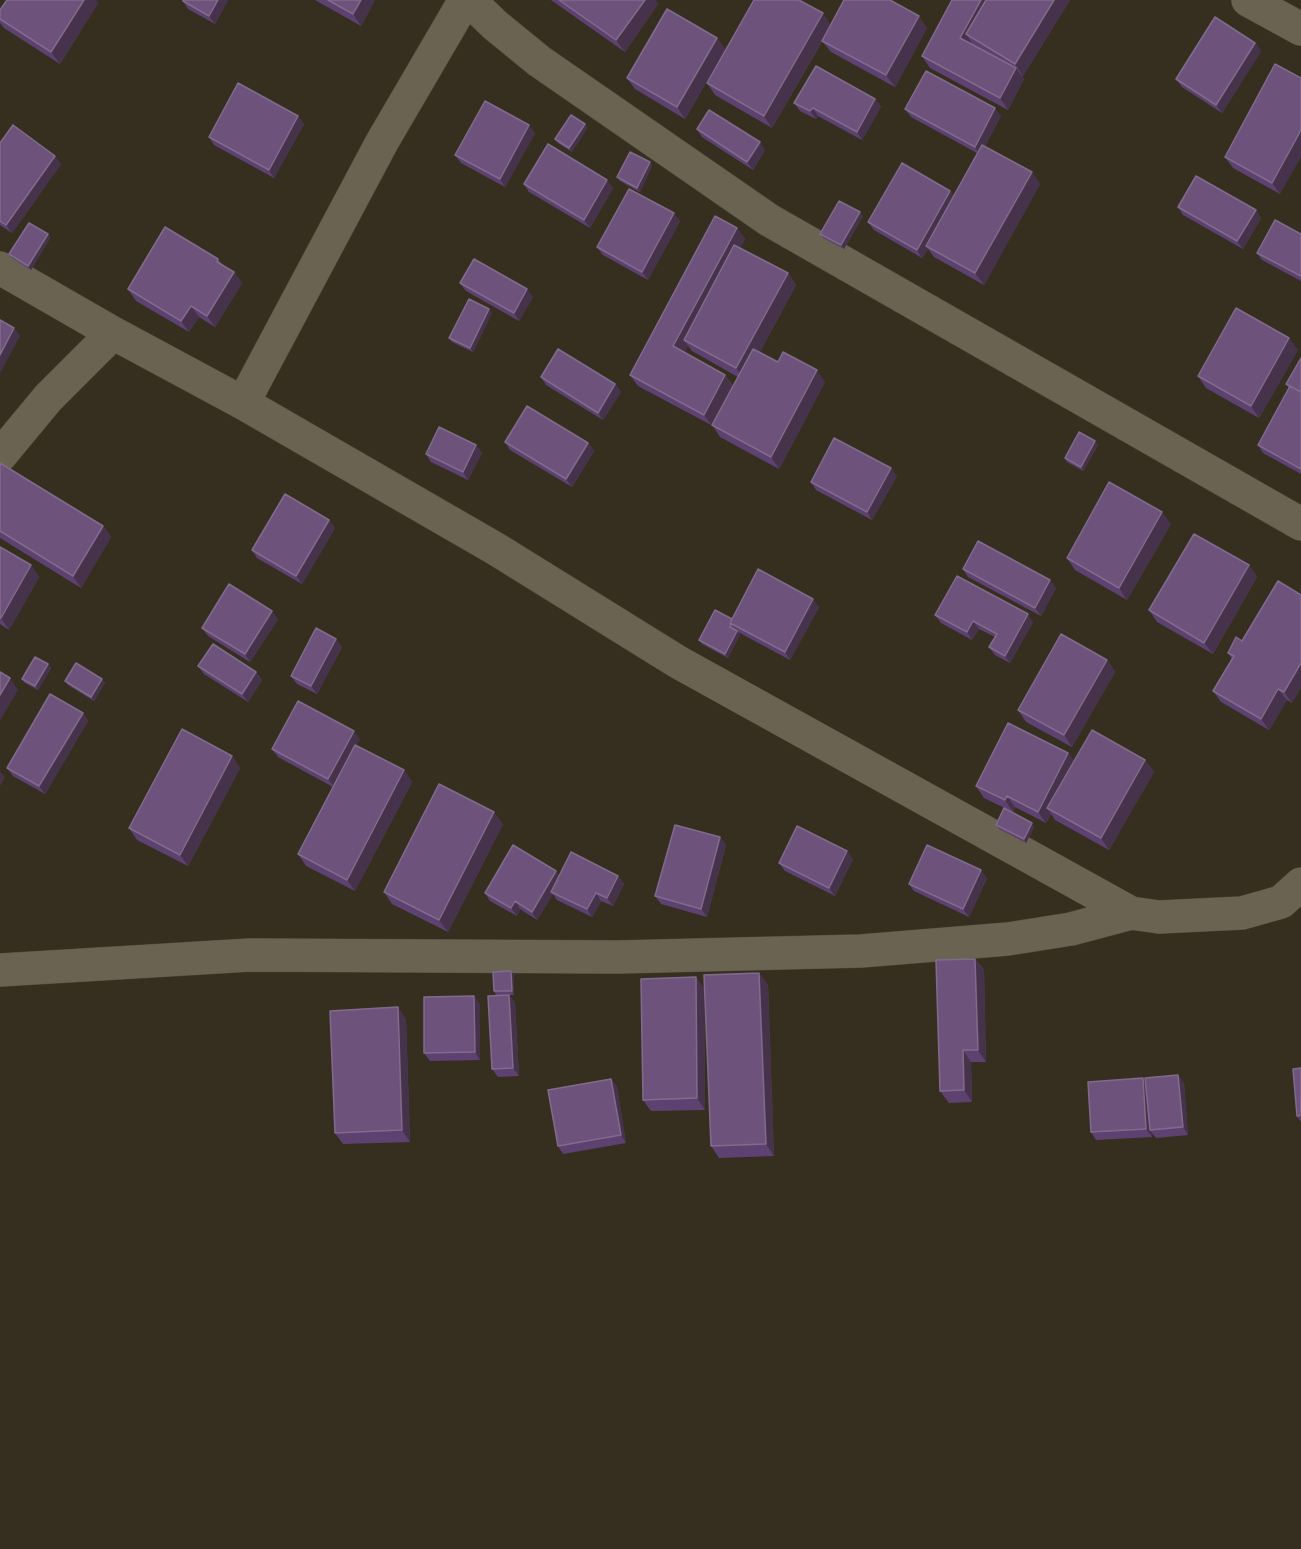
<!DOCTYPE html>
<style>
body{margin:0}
canvas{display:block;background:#362f20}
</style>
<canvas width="1301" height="1549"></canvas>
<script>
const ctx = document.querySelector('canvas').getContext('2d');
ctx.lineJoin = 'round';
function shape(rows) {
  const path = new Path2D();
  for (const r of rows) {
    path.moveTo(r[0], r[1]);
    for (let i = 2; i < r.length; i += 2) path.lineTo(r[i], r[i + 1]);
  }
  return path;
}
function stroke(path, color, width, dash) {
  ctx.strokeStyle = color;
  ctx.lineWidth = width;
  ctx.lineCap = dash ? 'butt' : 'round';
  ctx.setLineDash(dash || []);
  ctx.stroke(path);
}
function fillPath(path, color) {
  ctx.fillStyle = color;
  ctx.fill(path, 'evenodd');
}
const minor = shape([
 [469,0,495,25,539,61,769,220,1301,524],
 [1248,0,1301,29],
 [0,268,113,333,243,403,496,549,678,662,1131,913,1159,917,1242,913,1281,902,1301,884],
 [243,403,382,142,465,0],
 [0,456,48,398,113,333],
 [0,970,250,955,618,957,861,951,1008,939,1071,929,1131,913]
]);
const wall = shape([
 [183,0,228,0,215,24,188,9,183,1],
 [315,0,375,0,361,26],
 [551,0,655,0,658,4,625,52],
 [952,0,1070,0,1023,76,1021,74,1024,79,1008,110,930,68,922,56],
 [98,3,60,64,4,28,0,23,0,10],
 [831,25,927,28,895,87,831,52,822,41,831,26,772,128,715,95,707,83],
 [717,38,725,50,685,119,635,89,627,78],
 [1255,43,1261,51,1222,113,1182,87,1176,79],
 [1275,64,1280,194,1233,168,1225,157],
 [875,99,881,107,862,140,818,116,816,119,800,111,794,103],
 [905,109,1001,116,985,146,1040,184,984,285,934,257,928,249,922,258,874,230,868,222,950,191,953,196,977,153,911,117],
 [298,116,304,124,274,178,214,145,209,137],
 [585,124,587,128,572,152,558,143,555,139],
 [697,129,765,150,753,170,702,137],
 [535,133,505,187,461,163,455,155],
 [0,143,61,164,12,233,0,225],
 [650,162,652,166,640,192,620,181,617,177],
 [524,184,613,188,590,228,529,192],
 [1178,207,1261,218,1243,249,1183,215],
 [863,216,844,249,823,238,820,234],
 [680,221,648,280,603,255,597,247],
 [737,228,745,239,740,248,788,273,796,285,760,352,778,362,825,382,779,469,720,437,713,426,638,386,630,375],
 [688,346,692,351,738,377,733,386,725,375,684,353],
 [48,234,50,238,31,270,12,258,9,254],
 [1301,234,1301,281,1262,260,1257,253],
 [218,259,223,265,234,272,242,283,215,327,199,317,189,332,136,301,128,289],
 [460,283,533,297,519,321,466,291],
 [492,313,473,352,452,342,449,338],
 [1298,350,1259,418,1206,388,1198,376],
 [1301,358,1301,474,1263,453,1258,445,1289,388,1286,384],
 [541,377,615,384,621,392,603,420,546,385],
 [505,442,588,443,594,451,572,487,510,450],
 [476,445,482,453,468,480,431,462,426,454],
 [1098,445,1083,471,1067,462,1065,458],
 [0,463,103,526,111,537,81,588,0,538],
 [897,476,872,520,816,490,811,482],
 [329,520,335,528,302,584,257,558,252,550],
 [1171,524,1127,600,1075,570,1067,558],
 [0,547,31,565,39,577,9,630,0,624],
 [1249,565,1257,577,1213,654,1157,622,1149,610],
 [963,569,1056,588,1041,616,968,577],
 [1301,595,1292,703,1287,700,1269,730,1221,702,1213,691,1232,659,1228,653],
 [819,607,790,660,738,632,740,635,728,658,702,644,699,640,732,619],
 [935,615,1033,622,1010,663,995,655,989,647,995,637,979,629,972,640,941,623],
 [278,619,250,662,208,636,202,628],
 [342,647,317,694,297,684,291,676],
 [1107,660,1115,672,1072,747,1026,722,1018,710],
 [48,664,51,668,38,690,25,683,22,679],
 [198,666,256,672,262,680,248,702,204,674],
 [102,679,105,683,94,701,68,685,65,681],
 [83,713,88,721,45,794,13,776,7,768],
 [360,739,356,745,404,770,412,782,355,891,306,866,298,854,333,787,278,757,272,749],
 [1068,753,1074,761,1145,760,1154,772,1109,850,1055,820,1051,814,1046,823,1015,807,1013,812,984,798,976,786],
 [232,756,240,768,188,866,137,840,129,828],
 [503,824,448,932,392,904,384,892],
 [996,825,1034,827,1026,843,999,829],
 [720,837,726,845,707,917,661,904,655,896],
 [853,859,835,896,785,871,779,863],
 [559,875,618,876,624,884,613,906,601,901,592,917,557,900,553,894,537,920,520,909,517,916,490,901,485,893],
 [987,878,969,917,914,891,909,884],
 [975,959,984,970,986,1062,971,1062,972,1102,949,1103,940,1091],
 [511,971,514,975,514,995,509,995,515,1003,519,1076,498,1077,492,1069,496,995,494,991],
 [759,973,768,985,774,1156,719,1158,711,1146],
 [696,977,704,989,705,1110,651,1111,643,1100],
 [480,1004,480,1060,430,1061,424,1053],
 [406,1019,410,1142,343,1144,335,1133],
 [1301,1068,1301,1122,1297,1116],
 [611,1079,617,1087,626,1143,563,1154,558,1146],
 [1146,1082,1184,1083,1188,1135,1156,1138,1151,1132,1152,1137,1096,1140,1091,1132]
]);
const shadedWall = shape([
 [84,0,96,0,98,3,60,64,51,52],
 [218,0,228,0,215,24,209,16],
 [361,0,375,0,361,26,353,14],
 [645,0,655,0,658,4,625,52,616,40],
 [981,0,995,0,966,34,972,43,960,38],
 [1054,0,1070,0,1023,76,1015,64],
 [823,13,831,25,772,128,764,116],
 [919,16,927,28,895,87,886,75],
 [717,38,725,50,685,119,677,107],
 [1255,43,1261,51,1222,113,1216,105],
 [1016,68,1024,79,1008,110,1000,98],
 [875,99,881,107,862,140,857,132],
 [813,108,818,116,816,119,810,111],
 [995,108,1001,116,980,155,975,147],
 [298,116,304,124,274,178,269,170],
 [585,124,587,128,572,152,569,148],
 [529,125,535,133,505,187,500,179],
 [1301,130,1301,157,1280,194,1272,183],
 [760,142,765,150,753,170,747,162],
 [55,156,61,164,12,233,6,225],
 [650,162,652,166,640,192,637,188],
 [1032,172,1040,184,984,285,975,273],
 [607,180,613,188,590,228,584,220],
 [950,191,956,199,926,246,928,249,922,258,917,250],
 [1256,210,1261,218,1243,249,1237,241],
 [860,212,863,216,844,249,841,245],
 [674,213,680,221,648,280,642,272],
 [737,228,745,239,689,343,684,340,688,346,681,358,673,346],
 [48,234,50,238,31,270,28,266],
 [234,272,242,283,215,327,207,316],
 [788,273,796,285,745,380,736,368],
 [527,289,533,297,519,321,514,313],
 [191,306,199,317,189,332,181,321],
 [489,309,492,313,473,352,470,348],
 [14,328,20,336,0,373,0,355],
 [1289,338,1298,350,1259,418,1251,406],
 [817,370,825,382,779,469,771,457],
 [725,375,733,387,712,426,704,415],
 [615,384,621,392,603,420,598,413],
 [1095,441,1098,445,1083,471,1081,467],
 [588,443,594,451,572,487,566,479],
 [476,445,482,453,468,480,463,472],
 [891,468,897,476,872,520,867,512],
 [1162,512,1171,524,1127,600,1119,588],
 [329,520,335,528,302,584,296,576],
 [103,526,111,537,81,588,73,576],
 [31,565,39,577,9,630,1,618],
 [1249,565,1257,577,1213,654,1204,643],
 [1050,580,1056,588,1041,616,1035,608],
 [813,599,819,607,790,660,785,652],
 [272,611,278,619,250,662,245,654],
 [1028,614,1033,622,1010,663,1005,656],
 [973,621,979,629,972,640,967,632],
 [737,631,740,635,728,658,725,654],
 [336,639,342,647,317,694,311,686],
 [1107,660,1115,672,1072,747,1064,735],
 [1301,663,1301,688,1292,703,1284,692],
 [48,664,51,668,38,690,35,686],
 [256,672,262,680,248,702,242,694],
 [10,678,18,690,0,721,0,695],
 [102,679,105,683,94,701,91,697],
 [1278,689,1287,700,1269,730,1261,719],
 [83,713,88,721,45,794,39,786],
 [354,731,360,739,334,787,328,779],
 [1068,753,1076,764,1047,808,1051,814,1046,823,1038,812],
 [232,756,240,768,188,866,180,855],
 [1145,760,1154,772,1109,850,1101,838],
 [404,770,412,782,355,891,347,880],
 [0,771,5,778,0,786],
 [1007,796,1015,807,1013,812,1005,800],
 [494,812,503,824,448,932,439,920],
 [1032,823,1034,827,1026,843,1024,839],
 [720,837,726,845,707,917,701,909],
 [847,851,853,859,835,896,829,888],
 [981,870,987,878,969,917,963,909],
 [556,871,561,878,551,892,553,894,537,920,532,912],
 [618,876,624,884,613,906,607,898],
 [596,893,601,901,592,917,587,909],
 [515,901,520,909,517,916,511,908],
 [975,959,984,970,986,1062,978,1050],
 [511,971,514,975,514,995,512,991],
 [759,973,768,985,774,1156,766,1144],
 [696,977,704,989,705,1110,697,1098],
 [509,995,515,1003,519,1076,513,1068],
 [474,996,480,1004,480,1060,475,1052],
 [398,1007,406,1019,410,1142,402,1130],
 [963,1050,971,1062,972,1102,964,1090],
 [1178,1075,1184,1083,1188,1135,1183,1127],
 [1143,1078,1149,1086,1150,1130,1151,1132,1152,1137,1146,1129],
 [611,1079,617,1087,626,1143,621,1135]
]);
const building = shape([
 [7,0,84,0,51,52,0,19,0,10,7,0],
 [183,0,218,0,209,16,183,1,183,0],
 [328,0,361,0,353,14,328,0],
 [559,0,645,0,616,40,559,0],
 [754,0,799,0,823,13,764,116,707,83,754,0],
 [844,0,890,0,919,16,886,75,822,41,844,0],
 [952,0,981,0,960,38,1016,68,1000,98,922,56,952,0],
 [986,0,1054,0,1015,64,966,34,986,0],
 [667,9,717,38,677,107,627,78,667,9],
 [1215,17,1255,43,1216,105,1176,79,1215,17],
 [1275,64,1301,78,1301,130,1272,183,1225,157,1275,64],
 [816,66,875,99,857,132,813,108,810,111,794,103,816,66],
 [926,71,995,108,975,147,905,109,926,71],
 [238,83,298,116,269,170,209,137,238,83],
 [485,101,529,125,500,179,455,155,485,101],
 [709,110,760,142,747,162,697,129,709,110],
 [571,115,585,124,569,148,555,139,571,115],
 [13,125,55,156,6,225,0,221,0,143,13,125],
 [548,144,607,180,584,220,524,184,548,144],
 [982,145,1032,172,975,273,926,246,982,145],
 [630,152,650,162,637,188,617,177,630,152],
 [902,163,950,191,917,250,868,222,902,163],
 [1196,176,1256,210,1237,241,1178,207,1196,176],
 [629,189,674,213,642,272,597,247,629,189],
 [839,201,860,212,841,245,820,234,839,201],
 [715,216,737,228,673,346,725,375,704,415,630,375,715,216],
 [1275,220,1301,234,1301,276,1257,253,1275,220],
 [29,223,48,234,28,266,9,254,29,223],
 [165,227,218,259,217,262,234,272,207,316,191,306,181,321,128,289,165,227],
 [734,245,788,273,736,368,684,340,734,245],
 [474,259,527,289,514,313,460,283,474,259],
 [469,299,489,309,470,348,449,338,469,299],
 [1236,308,1289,338,1251,406,1198,376,1236,308],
 [0,320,14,328,0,355,0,320],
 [558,349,615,384,598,413,541,377,558,349],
 [753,349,778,362,783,352,817,370,771,457,712,425,753,349],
 [1301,358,1301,392,1286,384,1301,358],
 [1290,386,1301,392,1301,469,1258,445,1290,386],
 [527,406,588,443,566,479,505,442,527,406],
 [439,427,476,445,463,472,426,454,439,427],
 [1079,432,1095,441,1081,467,1065,458,1079,432],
 [834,438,891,468,867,512,811,482,834,438],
 [0,463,103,526,73,576,0,531,0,463],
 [1109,482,1162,512,1119,588,1067,558,1109,482],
 [285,494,329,520,296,576,252,550,285,494],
 [1194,534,1249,565,1204,643,1149,610,1194,534],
 [978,541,1050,580,1035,608,963,569,978,541],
 [0,547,31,565,1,618,0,618,0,547],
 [758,569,813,599,785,652,730,623,758,569],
 [957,576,1028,614,1005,656,989,647,997,634,973,621,967,632,935,615,957,576],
 [1278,581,1301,595,1301,663,1284,692,1278,689,1261,719,1213,691,1234,656,1228,653,1236,637,1242,641,1278,581],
 [229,584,272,611,245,654,202,628,229,584],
 [715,610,732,619,730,623,731,625,730,627,737,631,725,654,699,640,715,610],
 [316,628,336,639,311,686,291,676,316,628],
 [1061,634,1107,660,1064,735,1018,710,1061,634],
 [213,644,256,672,242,694,198,666,213,644],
 [35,657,48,664,35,686,22,679,35,657],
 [76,663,102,679,91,697,65,681,76,663],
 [0,672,10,678,0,695,0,672],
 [50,694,83,713,39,786,7,768,50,694],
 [298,701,354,731,328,779,272,749,298,701],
 [1008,723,1068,753,1038,812,1007,796,1005,800,976,786,1008,723],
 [182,729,232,756,180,855,129,828,182,729],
 [1092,730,1145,760,1101,838,1047,808,1092,730],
 [355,745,404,770,347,880,298,854,355,745],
 [439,784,494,812,439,920,384,892,439,784],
 [1004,808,1032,823,1024,839,996,825,1004,808],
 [675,825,720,837,701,909,655,896,675,825],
 [797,826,847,851,829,888,779,863,797,826],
 [513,845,556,871,532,912,515,901,511,908,485,893,513,845],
 [927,845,981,870,963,909,909,884,927,845],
 [571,852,618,876,607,898,596,893,587,909,551,892,571,852],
 [975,959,978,1050,963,1050,964,1090,940,1091,936,960,975,959],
 [511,971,512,991,494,991,493,972,511,971],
 [759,973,766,1144,711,1146,704,975,759,973],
 [696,977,697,1098,643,1100,641,979,696,977],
 [509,995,513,1068,492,1069,488,996,509,995],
 [474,996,475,1052,424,1053,424,997,474,996],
 [398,1007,402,1130,335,1133,330,1011,398,1007],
 [1301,1068,1301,1115,1297,1116,1293,1069,1301,1068],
 [1178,1075,1183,1127,1150,1130,1145,1078,1178,1075],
 [1143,1078,1146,1129,1091,1132,1088,1082,1143,1078],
 [611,1079,621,1135,558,1146,548,1090,611,1079]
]);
stroke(minor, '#504a3d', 34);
stroke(minor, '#6b6352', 33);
fillPath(wall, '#5d4170');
fillPath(shadedWall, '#47324b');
fillPath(building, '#6d537c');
stroke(building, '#816b8c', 1.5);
</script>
